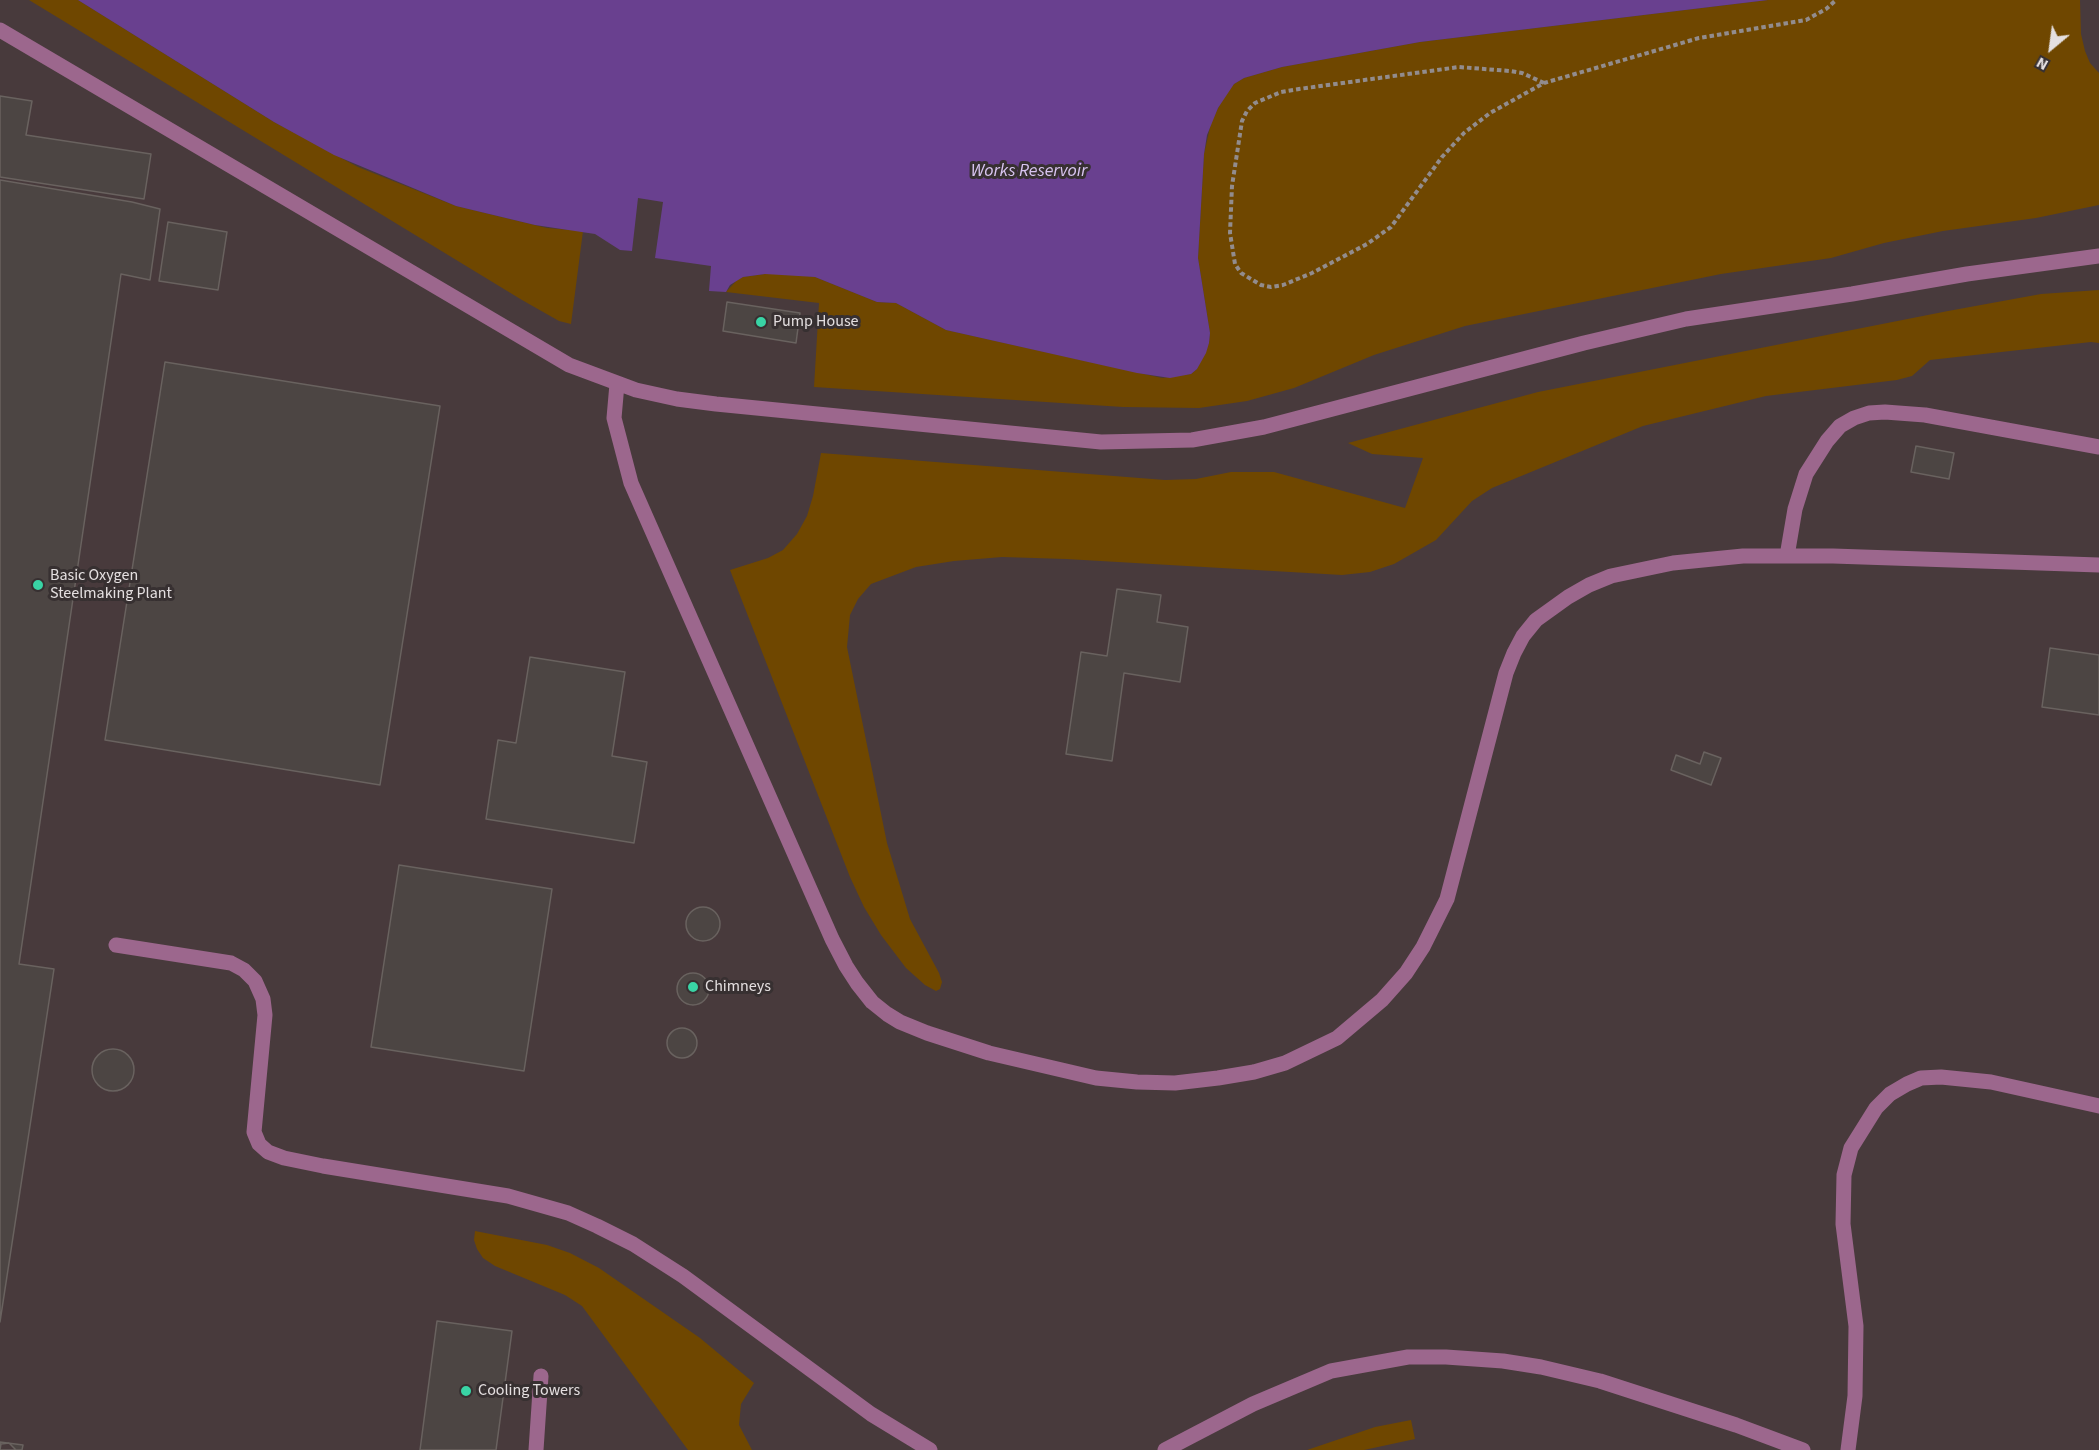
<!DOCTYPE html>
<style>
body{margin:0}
#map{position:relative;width:2099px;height:1450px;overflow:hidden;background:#373031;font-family:"Source Sans 3",sans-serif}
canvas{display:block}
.north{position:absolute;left:2021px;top:18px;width:60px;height:60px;-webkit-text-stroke:4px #373031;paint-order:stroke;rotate:209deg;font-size:16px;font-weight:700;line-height:24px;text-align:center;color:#e4dfe0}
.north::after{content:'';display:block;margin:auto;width:21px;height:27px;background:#e4dfe0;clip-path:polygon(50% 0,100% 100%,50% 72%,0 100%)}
</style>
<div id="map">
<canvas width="2099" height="1450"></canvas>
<div class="north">N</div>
</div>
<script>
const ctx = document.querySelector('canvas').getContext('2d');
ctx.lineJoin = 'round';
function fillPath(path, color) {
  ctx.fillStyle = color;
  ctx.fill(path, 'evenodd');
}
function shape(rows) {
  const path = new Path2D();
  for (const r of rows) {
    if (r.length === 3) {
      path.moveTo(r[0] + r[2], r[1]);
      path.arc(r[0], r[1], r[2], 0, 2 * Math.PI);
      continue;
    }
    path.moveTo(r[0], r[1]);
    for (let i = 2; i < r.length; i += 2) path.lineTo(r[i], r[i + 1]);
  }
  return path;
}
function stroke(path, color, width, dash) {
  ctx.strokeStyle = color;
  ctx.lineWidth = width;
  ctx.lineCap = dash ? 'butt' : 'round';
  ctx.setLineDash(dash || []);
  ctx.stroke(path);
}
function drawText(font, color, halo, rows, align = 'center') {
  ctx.font = font + ' "Source Sans 3",sans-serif';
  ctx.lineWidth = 6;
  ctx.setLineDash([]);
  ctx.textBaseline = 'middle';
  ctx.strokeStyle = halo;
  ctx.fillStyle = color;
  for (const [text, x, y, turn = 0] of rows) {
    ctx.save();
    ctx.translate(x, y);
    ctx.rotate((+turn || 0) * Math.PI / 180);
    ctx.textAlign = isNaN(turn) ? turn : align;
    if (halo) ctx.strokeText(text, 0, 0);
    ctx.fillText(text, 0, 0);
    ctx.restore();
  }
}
const built = shape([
 [0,0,2099,0,2099,1450,0,1450]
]);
const green = shape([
 [29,0,78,0,274,122,358,167,456,206,547,228,583,231,571,324,559,321,522,300],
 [1768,0,2080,0,2081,34,2085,51,2090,63,2099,73,2099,205,2036,218,1943,231,1884,243,1831,258,1721,274,1465,326,1374,355,1294,388,1247,401,1199,408,1123,407,814,387,819,303,726,292,737,280,743,277,765,274,785,273,815,277,877,302,896,303,946,330,1162,378,1191,374,1197,369,1209,343,1210,333,1198,258,1204,154,1211,123,1225,94,1234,84,1244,78,1282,67,1420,42],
 [2099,290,2099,343,2091,342,1930,360,1912,376,1897,380,1766,396,1643,426,1492,488,1472,501,1436,540,1394,564,1370,572,1342,575,1066,559,1002,557,954,561,916,567,871,584,858,599,850,615,847,647,887,843,910,919,939,973,942,982,940,989,936,991,925,985,906,968,881,935,864,907,850,877,730,570,768,558,783,550,797,534,807,516,813,496,821,453,1165,480,1196,479,1231,472,1274,472,1405,508,1423,458,1372,454,1348,443,1538,392,1948,311,2041,294],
 [475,1231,547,1245,570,1253,599,1268,700,1338,754,1383,741,1404,739,1425,752,1450,688,1450,582,1306,565,1295,495,1266,483,1258,477,1249,474,1240],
 [1411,1420,1415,1439,1364,1450,1307,1450,1375,1427]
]);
const water = shape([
 [78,0,1768,0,1420,42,1282,67,1244,78,1234,84,1218,108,1207,135,1204,154,1198,258,1210,333,1209,343,1206,353,1197,369,1191,374,1170,378,1137,373,946,330,896,303,877,302,815,277,765,274,743,277,730,285,726,292,709,291,711,266,655,258,663,202,638,198,632,251,620,250,595,234,535,225,456,206,334,155,274,122]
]);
const building = shape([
 [0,96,32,101,26,135,151,154,144,199,0,177,0,96],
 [0,180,132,202,160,209,150,280,121,274,19,964,54,969,0,1322,0,180],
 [168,222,227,232,218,290,159,281,168,222],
 [727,302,800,313,796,343,723,331,727,302],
 [165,362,440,406,380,785,105,740,165,362],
 [1916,446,1954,453,1949,479,1911,472,1916,446],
 [1117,589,1161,595,1157,622,1188,627,1180,682,1124,673,1112,761,1066,754,1081,652,1107,656,1117,589],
 [2050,648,2099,655,2099,715,2042,707,2050,648],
 [530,657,625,672,612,756,647,762,634,843,486,819,498,740,516,743,530,657],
 [1704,752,1721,758,1711,785,1671,770,1676,755,1700,764,1704,752],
 [399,865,552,889,524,1071,371,1047,399,865],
 [703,924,17],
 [693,989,16],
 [682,1043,15],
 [113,1070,21],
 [437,1321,512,1331,496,1450,420,1450,437,1321],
 [0,1442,23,1445,22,1450,0,1450,0,1442],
 [9,1443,16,1450,0,1450,1,1444,9,1443]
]);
const path = shape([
 [1544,83,1522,73,1510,71,1459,67,1299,89,1281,92,1255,103,1247,111,1242,121,1232,186,1230,233,1235,264,1241,273,1261,285,1271,287,1283,285,1312,273,1367,244,1391,227,1442,157,1464,133,1490,113,1544,83,1699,38,1806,20,1826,9,1836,0]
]);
const minor = shape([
 [0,30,569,365,636,390,677,399,716,404,1101,442,1192,440,1264,427,1584,343,1686,319,1852,294,1967,274,2099,256],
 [617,384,614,418,631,483,832,939,846,966,857,983,872,1002,887,1014,900,1022,927,1033,989,1053,1096,1078,1137,1082,1175,1083,1218,1078,1254,1072,1285,1063,1337,1038,1382,1000,1406,973,1423,947,1447,899,1506,673,1514,653,1523,636,1536,620,1568,597,1589,585,1611,576,1673,563,1743,556,1833,556,2099,565],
 [1787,556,1795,509,1806,474,1827,441,1840,426,1854,418,1869,413,1885,412,1925,415,2099,447],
 [116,945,231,963,244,970,255,981,263,999,265,1015,254,1132,259,1144,268,1152,284,1158,323,1166,508,1196,568,1213,597,1226,633,1244,683,1276,871,1414,930,1450],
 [536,1450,541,1376],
 [1165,1450,1253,1404,1331,1371,1408,1357,1446,1357,1503,1361,1541,1367,1600,1381,1736,1425,1803,1450],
 [1848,1450,1855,1396,1856,1326,1843,1224,1844,1175,1851,1148,1876,1108,1890,1094,1907,1084,1921,1078,1941,1077,1991,1082,2099,1106]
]);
const markers = [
 [761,322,6,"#39d4a5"],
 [38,585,6,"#39d4a5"],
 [693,987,6,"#39d4a5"],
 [466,1391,6,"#39d4a5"]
];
const poiNames = [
 ["Pump House",773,322],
 ["Basic Oxygen",50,576],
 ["Steelmaking Plant",50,594],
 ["Chimneys",705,987],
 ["Cooling Towers",478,1391]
];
const waterNames = [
 ["Works Reservoir",1029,172]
];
fillPath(built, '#483a3c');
fillPath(green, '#6f4700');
fillPath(water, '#69408f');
fillPath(building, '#4c4543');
stroke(building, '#69625f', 1.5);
stroke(path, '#928c8d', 4, [4.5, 3]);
stroke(minor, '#9c678d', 15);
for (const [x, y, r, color] of markers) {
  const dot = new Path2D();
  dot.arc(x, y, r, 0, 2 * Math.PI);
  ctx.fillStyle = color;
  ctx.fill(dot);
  stroke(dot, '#373031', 2);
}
drawText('16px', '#e4dfe0', '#373031', poiNames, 'left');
drawText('italic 18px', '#d9c5f1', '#373031', waterNames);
</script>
